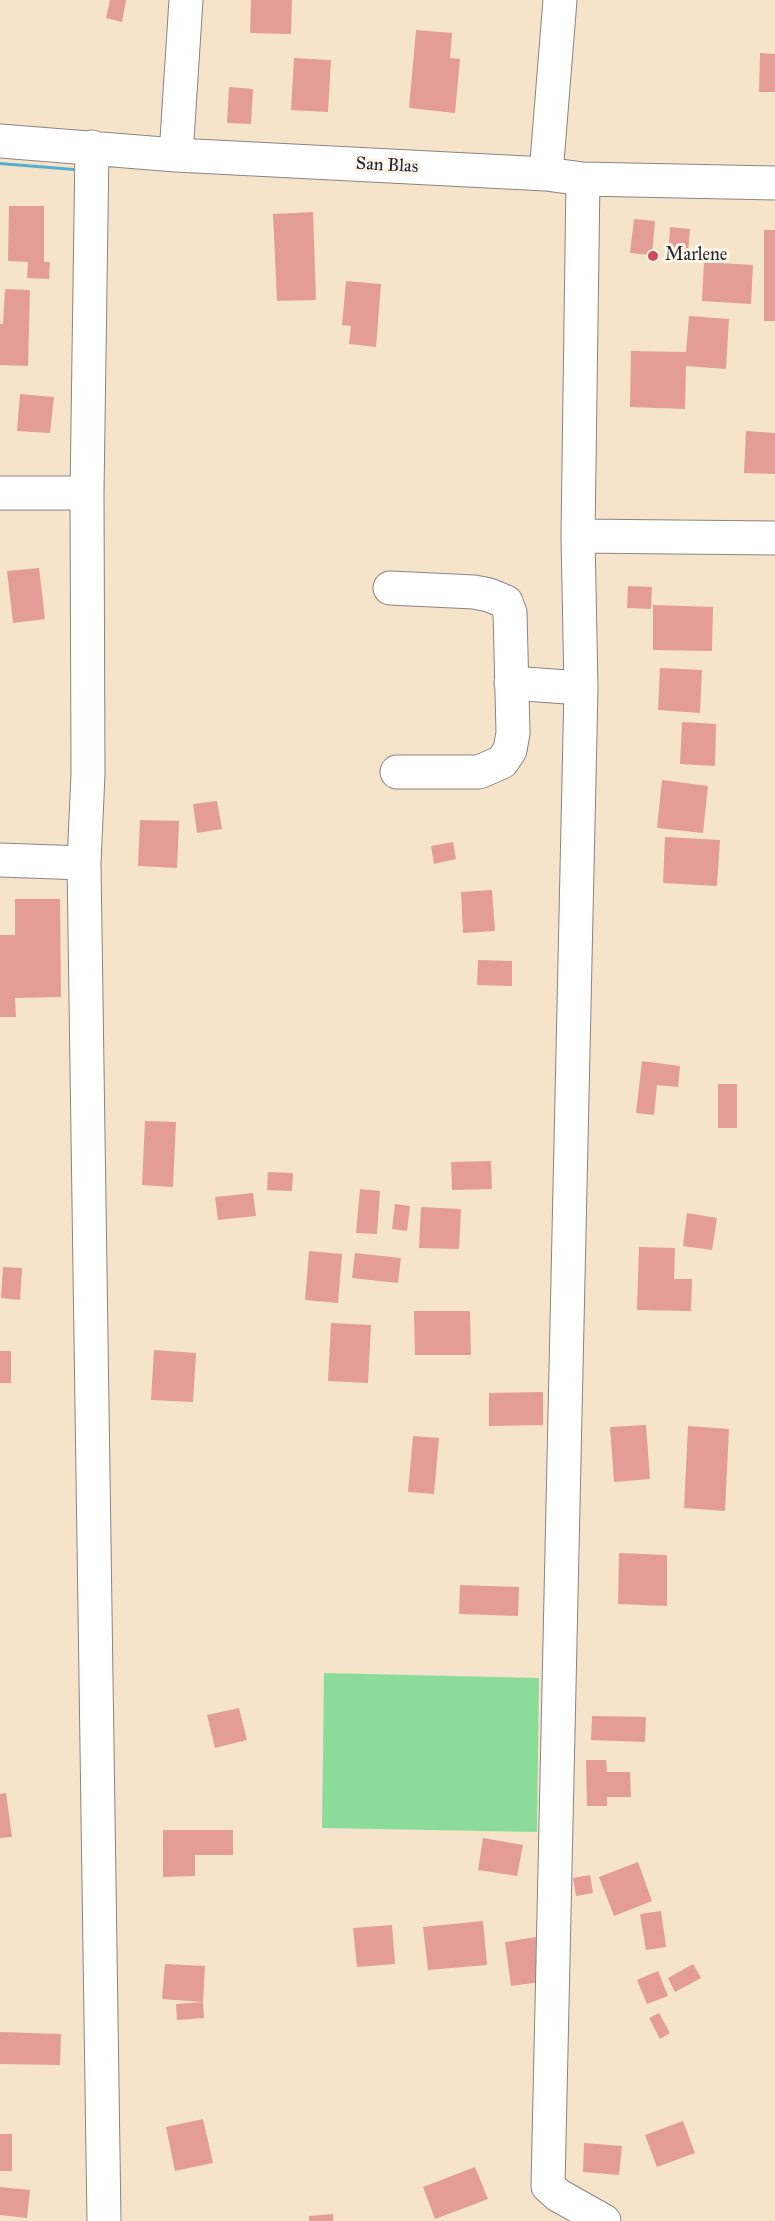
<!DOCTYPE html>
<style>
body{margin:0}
canvas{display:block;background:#f6e4ca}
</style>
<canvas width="775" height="2221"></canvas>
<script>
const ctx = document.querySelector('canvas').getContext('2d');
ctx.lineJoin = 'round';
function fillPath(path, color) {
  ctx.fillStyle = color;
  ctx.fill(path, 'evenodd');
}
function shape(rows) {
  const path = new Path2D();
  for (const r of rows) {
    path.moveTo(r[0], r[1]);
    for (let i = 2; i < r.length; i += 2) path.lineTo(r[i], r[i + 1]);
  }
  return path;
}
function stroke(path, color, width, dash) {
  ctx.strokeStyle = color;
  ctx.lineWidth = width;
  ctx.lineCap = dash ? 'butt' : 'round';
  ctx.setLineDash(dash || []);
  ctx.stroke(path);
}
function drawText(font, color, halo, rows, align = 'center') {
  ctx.font = font + ' "IM FELL Great Primer",serif';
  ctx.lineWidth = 6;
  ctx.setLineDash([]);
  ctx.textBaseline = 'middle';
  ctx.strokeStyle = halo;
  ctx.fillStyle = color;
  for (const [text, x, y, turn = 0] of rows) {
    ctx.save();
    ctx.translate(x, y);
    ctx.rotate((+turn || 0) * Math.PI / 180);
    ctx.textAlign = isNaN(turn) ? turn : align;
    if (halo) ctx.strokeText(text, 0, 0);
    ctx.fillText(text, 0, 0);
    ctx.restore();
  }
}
const green = shape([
 [324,1673,539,1678,537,1832,322,1828]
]);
const water = shape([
 [0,162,74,168,74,171,0,165]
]);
const building = shape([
 [110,0,126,0,122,22,106,18],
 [251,0,292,0,291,34,250,33],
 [416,30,452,33,450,58,460,59,455,113,409,108],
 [760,53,775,54,775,92,759,92],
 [294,58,331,60,328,112,291,110],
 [229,87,253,89,251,124,227,123],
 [9,206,44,206,44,262,50,262,49,279,27,278,28,262,8,261],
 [313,212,316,300,277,301,273,214],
 [634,219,655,221,652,255,630,253],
 [670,227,690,229,687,263,668,262],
 [764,230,775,230,775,321,764,321],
 [704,262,753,265,751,304,702,301],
 [346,281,381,284,376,347,349,344,351,326,342,325],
 [5,289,30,290,28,366,0,365,0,324,3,324],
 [689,316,729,319,726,369,686,366,685,409,630,407,631,351,686,352],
 [20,394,54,397,50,433,17,431],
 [746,431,775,433,775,474,744,473],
 [39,568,45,619,13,623,7,571],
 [628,586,652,587,651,609,627,608],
 [653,605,713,607,712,651,653,650],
 [660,668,702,670,700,713,658,710],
 [682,722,716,724,715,766,680,764],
 [662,780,708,786,703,833,657,828],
 [217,801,222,829,197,833,193,804],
 [140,820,179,821,177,868,138,866],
 [665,837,720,840,717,886,663,883],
 [453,842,456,859,434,864,431,846],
 [492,890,495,931,463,933,461,892],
 [15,899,60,899,61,997,15,998,16,1017,0,1017,0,935,15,935],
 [478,960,512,961,512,986,477,985],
 [642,1061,680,1066,678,1087,657,1085,654,1115,636,1113],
 [718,1084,737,1084,737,1128,718,1128],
 [145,1121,176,1122,173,1187,142,1185],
 [491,1161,492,1189,452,1190,451,1162],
 [268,1172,293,1173,292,1191,267,1190],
 [360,1189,380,1191,377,1234,356,1233],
 [253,1193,256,1216,218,1220,215,1197],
 [395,1204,410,1206,407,1231,392,1229],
 [421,1207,461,1209,459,1249,419,1248],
 [687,1213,717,1218,712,1250,683,1246],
 [639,1247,675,1248,674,1279,692,1279,691,1311,637,1310],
 [309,1251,342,1254,338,1303,305,1300],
 [355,1253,401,1258,398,1283,352,1278],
 [3,1267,22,1268,20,1300,1,1298],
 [414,1311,470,1311,471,1355,415,1355],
 [331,1323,371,1325,368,1383,328,1381],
 [154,1350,196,1353,193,1402,151,1400],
 [0,1351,11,1351,11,1383,0,1383],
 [543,1392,543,1425,489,1426,489,1393],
 [646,1425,650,1479,614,1482,610,1427],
 [688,1426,729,1429,725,1511,684,1508],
 [413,1436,439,1438,434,1494,408,1492],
 [619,1553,667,1555,667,1606,618,1604],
 [460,1585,519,1587,518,1616,459,1614],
 [239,1708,247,1740,215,1748,207,1715],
 [592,1716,646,1717,645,1742,591,1740],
 [586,1760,606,1760,607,1772,630,1772,631,1797,607,1797,607,1806,587,1806],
 [6,1793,12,1837,0,1838,0,1794],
 [163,1830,233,1830,233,1855,195,1855,195,1876,163,1877],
 [483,1838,523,1845,517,1876,478,1870],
 [638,1862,652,1901,614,1916,599,1877],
 [590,1875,593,1893,576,1896,573,1878],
 [661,1911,666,1947,646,1950,640,1914],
 [483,1921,487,1965,428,1970,423,1927],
 [392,1925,395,1964,357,1967,353,1928],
 [542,1936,548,1981,511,1986,505,1942],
 [165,1964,205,1966,203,2002,204,2018,177,2020,176,2004,203,2002,162,1999],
 [693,1964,701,1978,675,1992,668,1978],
 [658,1971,668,1996,647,2004,637,1980],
 [659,2013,670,2033,660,2039,649,2018],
 [0,2032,61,2034,60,2065,0,2064],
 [203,2119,213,2163,175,2171,166,2127],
 [683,2121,695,2153,657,2167,645,2135],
 [0,2134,12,2134,12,2171,0,2171],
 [584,2143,622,2146,619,2175,583,2172],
 [475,2167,488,2199,435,2219,423,2187],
 [0,2187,30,2190,27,2218,0,2215],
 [333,2214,333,2221,309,2221,309,2216]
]);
const minor = shape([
 [0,141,176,155,546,174,583,179,775,183],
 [92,147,87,493,88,774,84,863,104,2221],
 [176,155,186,0],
 [546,174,560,0],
 [583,179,578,536,581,688,548,2186,558,2195,604,2221],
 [0,493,87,493],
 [578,536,775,538],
 [390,588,474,592,489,595,506,602,510,613,513,733,510,750,502,762,479,772,397,772],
 [511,683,581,688],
 [0,860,84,863]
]);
const markers = [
 [653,256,6,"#d1495b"]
];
const streetNames = [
 ["San Blas",387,166,3]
];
const poiNames = [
 ["Marlene",665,256]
];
fillPath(green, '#8bdb9b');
fillPath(water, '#56add3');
fillPath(building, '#e39d96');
stroke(minor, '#8c8382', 35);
stroke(minor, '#fff', 33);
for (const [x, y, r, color] of markers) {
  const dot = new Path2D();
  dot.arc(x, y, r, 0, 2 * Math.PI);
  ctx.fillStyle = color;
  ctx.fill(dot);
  stroke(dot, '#fcf5e5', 2);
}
drawText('18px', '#22223b', '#fcf5e5', streetNames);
drawText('18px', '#22223b', '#fcf5e5', poiNames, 'left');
</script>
